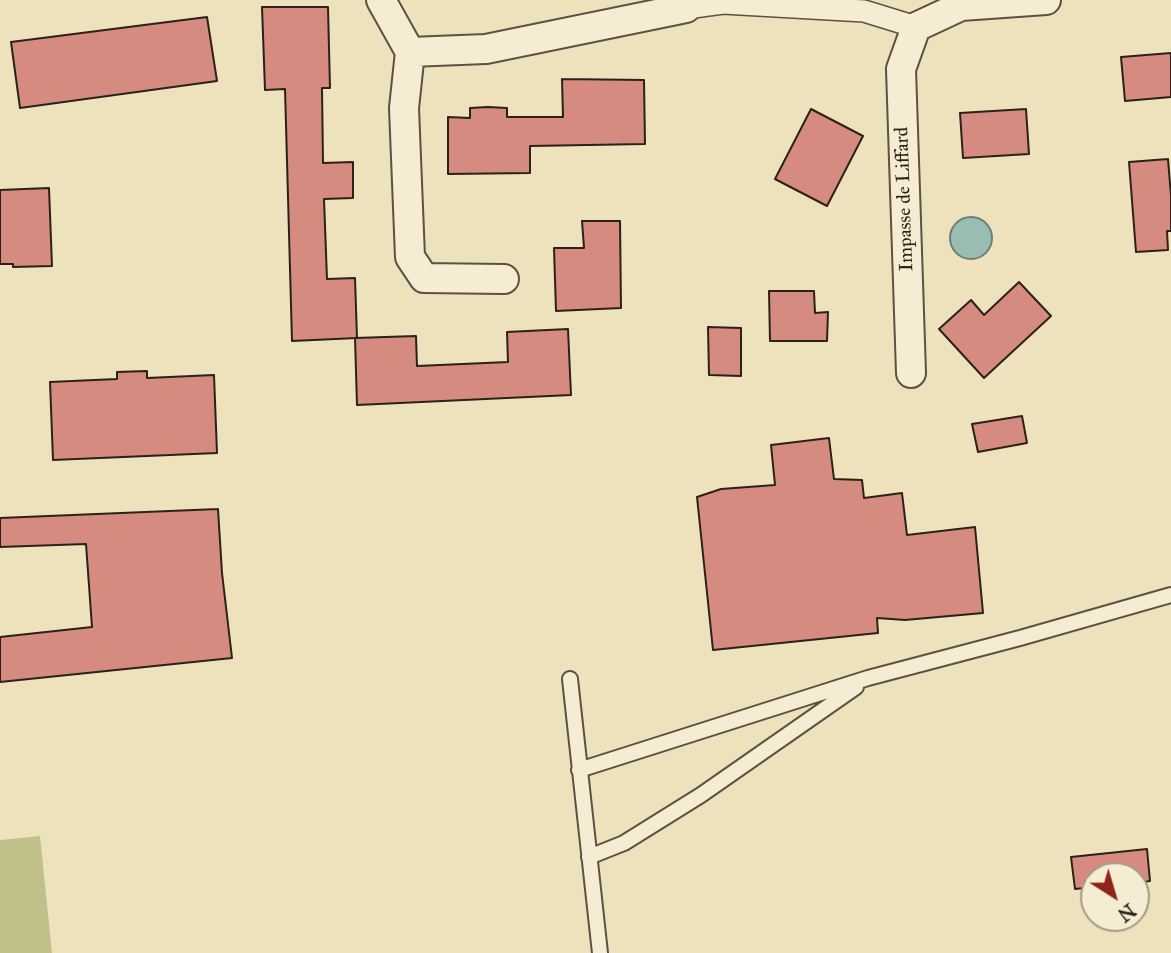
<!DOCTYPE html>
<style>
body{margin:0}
#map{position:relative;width:1171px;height:953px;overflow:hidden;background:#eee2bc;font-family:"IM FELL Great Primer",serif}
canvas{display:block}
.north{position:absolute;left:1080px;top:862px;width:70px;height:70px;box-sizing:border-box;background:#f4ecd3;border:2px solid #a49b89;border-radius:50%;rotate:143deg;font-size:19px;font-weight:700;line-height:28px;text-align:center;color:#2c2119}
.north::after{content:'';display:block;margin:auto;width:24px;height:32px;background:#8f2418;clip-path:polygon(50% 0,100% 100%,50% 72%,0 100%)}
</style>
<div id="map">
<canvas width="1171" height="953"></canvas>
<div class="north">N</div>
</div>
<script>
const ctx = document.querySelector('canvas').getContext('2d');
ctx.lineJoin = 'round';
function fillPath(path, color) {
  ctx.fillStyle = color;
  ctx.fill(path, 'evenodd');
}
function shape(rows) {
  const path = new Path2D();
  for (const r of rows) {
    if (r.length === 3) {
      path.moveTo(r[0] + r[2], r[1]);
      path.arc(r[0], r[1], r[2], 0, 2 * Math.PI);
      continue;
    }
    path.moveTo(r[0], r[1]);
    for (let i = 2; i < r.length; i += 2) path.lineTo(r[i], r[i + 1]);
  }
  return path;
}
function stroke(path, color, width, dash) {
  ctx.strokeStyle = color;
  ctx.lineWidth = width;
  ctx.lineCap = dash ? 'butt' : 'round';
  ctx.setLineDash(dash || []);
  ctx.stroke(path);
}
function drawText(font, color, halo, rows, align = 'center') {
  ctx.font = font + ' "IM FELL Great Primer",serif';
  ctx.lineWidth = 5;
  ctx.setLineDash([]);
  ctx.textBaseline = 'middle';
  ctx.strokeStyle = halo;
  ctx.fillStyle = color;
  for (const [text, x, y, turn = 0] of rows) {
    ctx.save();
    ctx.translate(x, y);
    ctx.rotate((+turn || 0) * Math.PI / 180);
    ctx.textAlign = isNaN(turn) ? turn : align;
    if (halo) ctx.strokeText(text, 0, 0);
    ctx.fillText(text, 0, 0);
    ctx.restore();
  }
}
const green = shape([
 [40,836,52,953,0,953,0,840]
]);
const water = shape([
 [971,238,21]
]);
const building = shape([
 [262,7,328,7,330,88,322,88,323,163,353,162,353,198,324,199,327,279,355,278,357,338,292,341,285,89,265,90,262,7],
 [207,17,217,81,20,108,11,42,207,17],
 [1171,53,1171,97,1125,101,1121,57,1171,53],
 [562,79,644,80,645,144,530,146,530,173,448,174,448,117,470,118,470,108,488,107,507,108,507,117,563,117,562,79],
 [811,109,863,136,827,206,775,179,811,109],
 [1026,109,1029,154,963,158,960,113,1026,109],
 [1168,159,1171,196,1171,231,1167,231,1168,250,1136,252,1129,162,1168,159],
 [49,188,52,266,13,267,13,264,0,264,0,190,49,188],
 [582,221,620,221,621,308,556,311,554,248,584,248,582,221],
 [1019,282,1051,316,984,378,939,329,971,300,984,315,1019,282],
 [769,291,814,291,815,313,828,312,827,341,770,341,769,291],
 [708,327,741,328,741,376,709,375,708,327],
 [568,329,571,395,357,405,355,338,416,336,417,366,508,362,507,332,568,329],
 [147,371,147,378,214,375,217,453,53,460,50,382,117,379,117,372,147,371],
 [1022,416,1027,443,978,452,972,424,1022,416],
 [829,438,834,479,862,480,864,498,902,493,907,535,975,527,983,613,905,620,877,618,878,633,713,650,697,497,721,489,775,485,771,445,829,438],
 [218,509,222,573,232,658,0,682,0,637,92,627,86,544,0,547,0,518,218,509],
 [1147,849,1150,881,1136,883,1136,876,1094,876,1094,887,1075,889,1071,857,1147,849]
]);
const service = shape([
 [570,679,600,953],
 [579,770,868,678,1020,638,1171,595],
 [589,857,624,843,701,795,856,687]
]);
const pedestrian = shape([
 [686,8,723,3,864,11,916,27]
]);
const minor = shape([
 [381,0,410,52,486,49,686,8],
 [410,52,404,108,410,257,424,278,504,279],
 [911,373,901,69,916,27,961,6,1046,0]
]);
const streetNames = [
 ["Impasse de Liffard",905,199,-92]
];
fillPath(green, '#c1c08b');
fillPath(water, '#99bdb3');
stroke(water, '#6d7f75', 2);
fillPath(building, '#d68b80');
stroke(building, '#2c2119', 2);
stroke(service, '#5c5142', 18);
stroke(pedestrian, '#5c5142', 24);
stroke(minor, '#5c5142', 32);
stroke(service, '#f4ecd3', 14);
stroke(pedestrian, '#f4ecd3', 21);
stroke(minor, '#f4ecd3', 28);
drawText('19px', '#2c2119', '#f4ecd3', streetNames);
</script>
